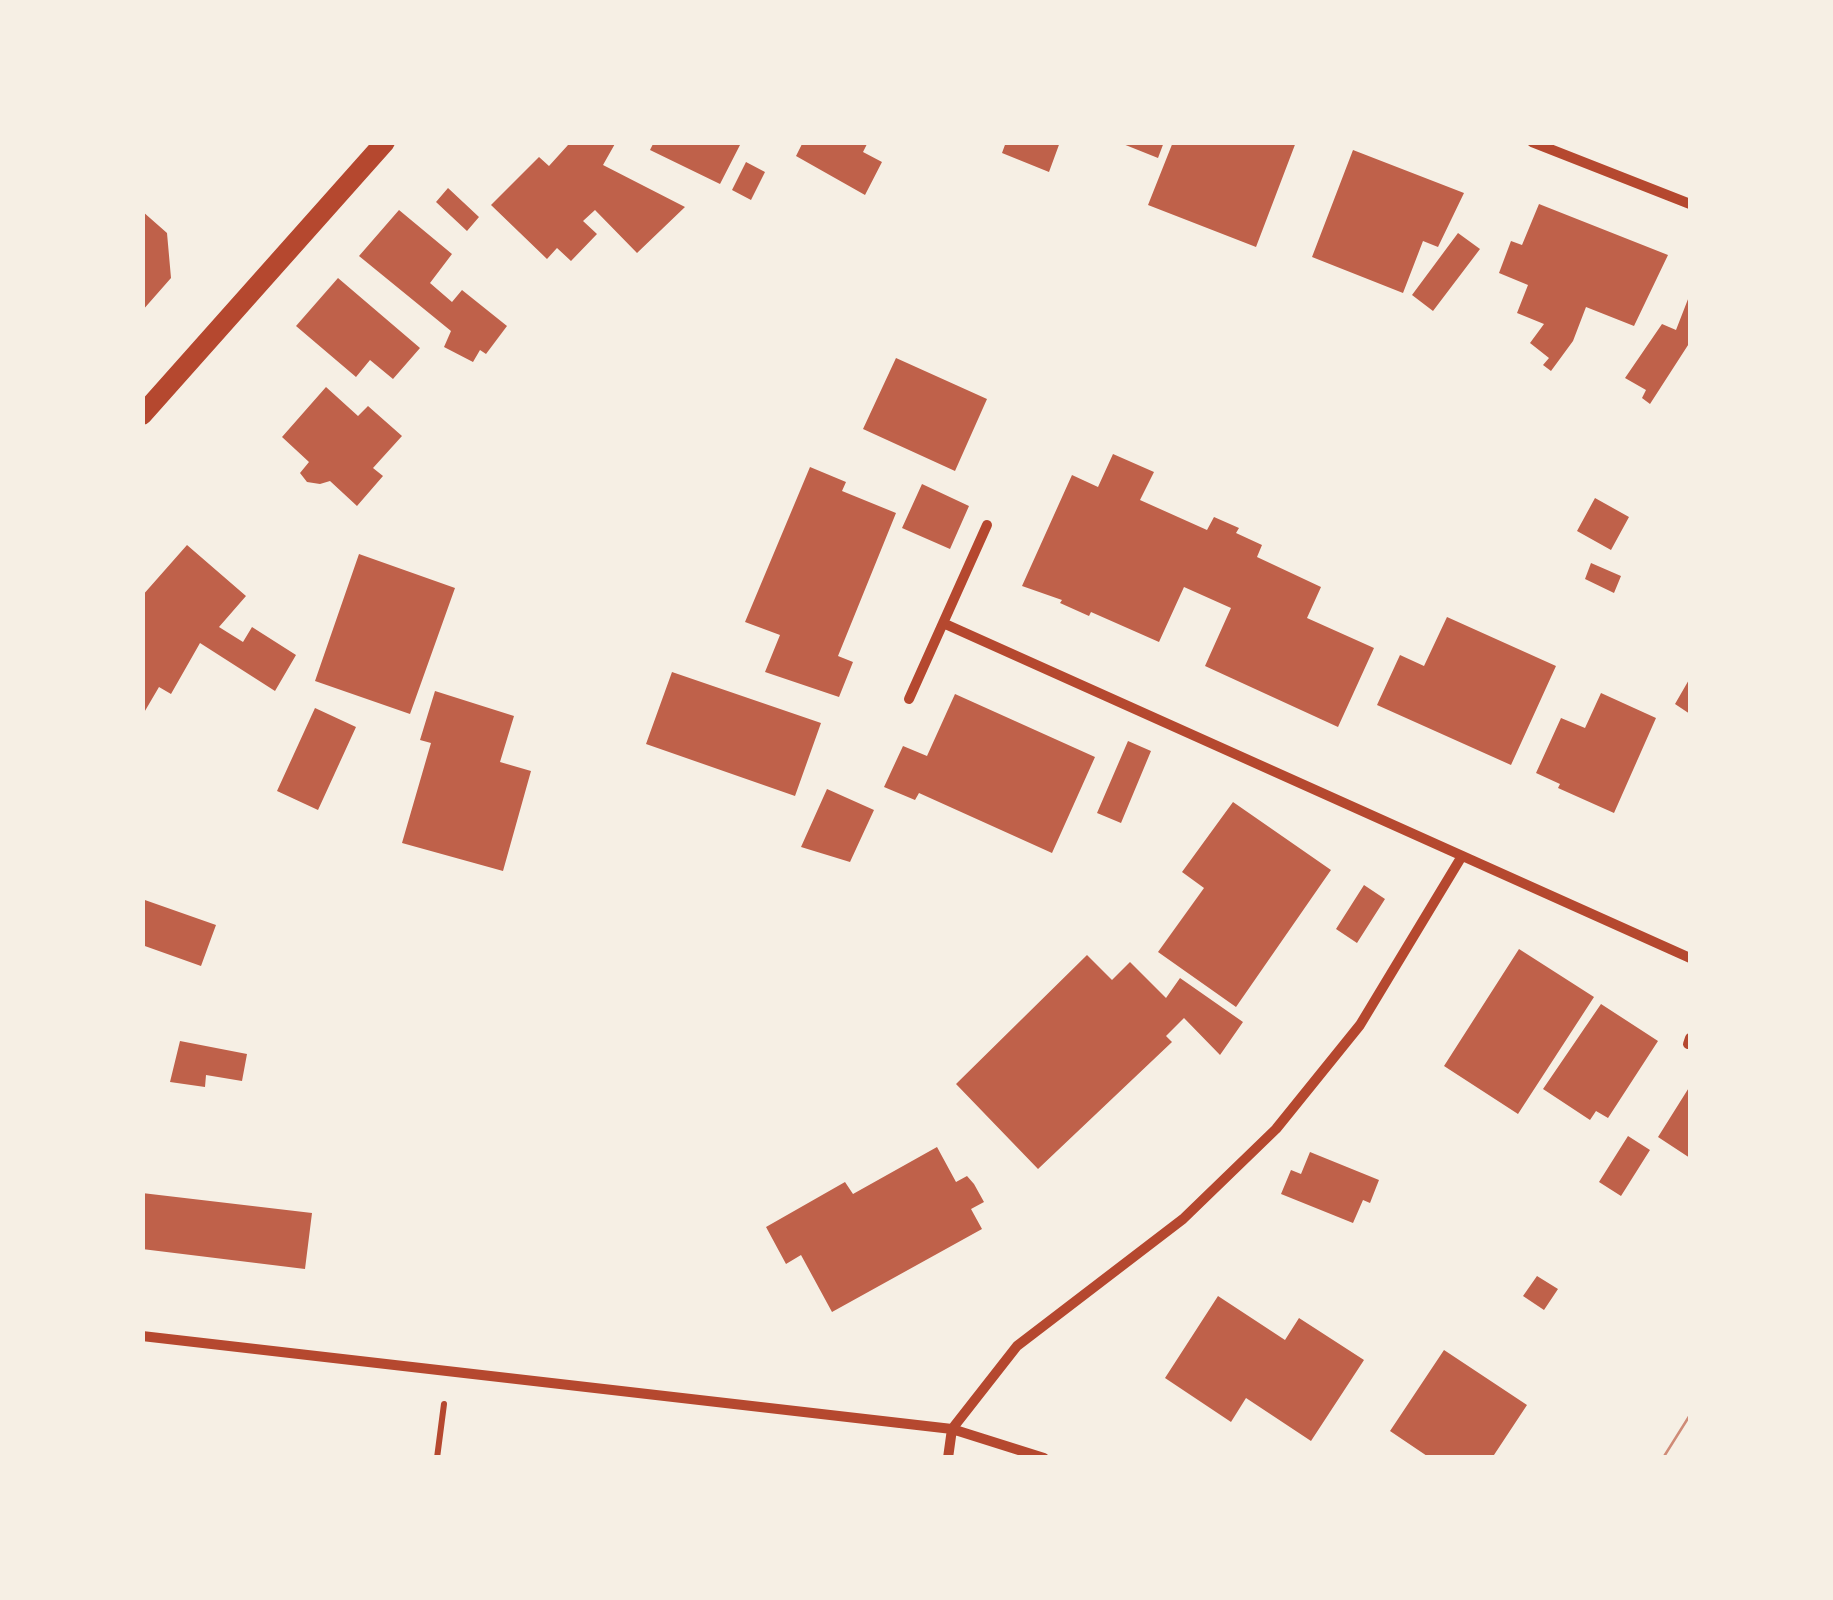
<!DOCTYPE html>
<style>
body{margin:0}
#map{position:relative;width:1833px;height:1600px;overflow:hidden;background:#f6efe4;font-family:"Noto Sans",sans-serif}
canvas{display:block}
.frame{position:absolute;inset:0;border:145px solid #f6efe4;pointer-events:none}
</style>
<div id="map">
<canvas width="1833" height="1600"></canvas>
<div class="frame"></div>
</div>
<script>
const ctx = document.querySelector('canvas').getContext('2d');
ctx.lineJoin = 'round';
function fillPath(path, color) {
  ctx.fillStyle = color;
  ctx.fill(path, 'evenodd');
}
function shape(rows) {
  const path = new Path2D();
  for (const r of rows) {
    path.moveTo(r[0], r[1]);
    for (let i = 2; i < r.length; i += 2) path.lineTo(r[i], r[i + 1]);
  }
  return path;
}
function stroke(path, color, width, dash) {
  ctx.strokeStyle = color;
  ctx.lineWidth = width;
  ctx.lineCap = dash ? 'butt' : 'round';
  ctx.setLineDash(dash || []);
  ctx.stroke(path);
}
const building = shape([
 [566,142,616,142,603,165,685,207,637,253,595,210,583,221,597,234,571,261,557,248,547,259,491,205,539,157,549,166,568,145],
 [654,142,735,142,740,145,720,184,650,150],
 [803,142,868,142,863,152,882,162,865,195,796,156],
 [1006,142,1060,142,1049,172,1002,153],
 [1118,142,1164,142,1158,158],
 [1173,142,1296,142,1256,247,1148,205],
 [1353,150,1464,193,1438,247,1423,241,1403,293,1312,257],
 [746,162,765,172,751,200,732,190],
 [448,188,479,217,467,231,436,202],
 [1539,204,1668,255,1634,326,1586,307,1573,341,1551,371,1543,365,1549,358,1530,343,1544,324,1517,313,1528,285,1499,273,1511,241,1522,245],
 [399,210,452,254,430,283,452,302,462,290,507,326,486,354,480,350,473,362,444,347,451,331,359,256],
 [142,211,167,233,171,278,142,311],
 [1458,233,1480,249,1433,311,1412,295],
 [338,278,420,348,393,379,370,360,356,377,296,326],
 [1690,294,1690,342,1650,404,1642,398,1646,390,1625,378,1662,324,1676,330],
 [896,358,987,399,955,471,863,429],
 [326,387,358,416,368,406,402,436,373,468,383,476,357,506,330,481,320,484,307,482,300,473,309,462,282,437],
 [1113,454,1154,472,1140,500,1207,530,1214,517,1239,528,1236,533,1262,545,1257,557,1321,587,1307,618,1374,648,1338,727,1205,666,1231,608,1184,587,1159,642,1091,612,1089,616,1060,603,1062,600,1022,586,1072,475,1098,487],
 [810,467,846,482,842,491,896,513,838,656,853,662,839,697,765,672,780,635,745,622],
 [922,484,969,506,950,549,902,528],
 [1595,498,1629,517,1611,550,1577,531],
 [187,545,246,596,219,627,243,642,252,627,296,655,275,691,200,643,171,694,159,687,142,716,142,596],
 [359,554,455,588,410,714,315,681],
 [1591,563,1621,576,1614,593,1585,579],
 [1447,617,1556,666,1511,765,1377,705,1400,655,1424,666],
 [672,672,821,723,795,796,646,744],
 [1690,678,1690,714,1675,704],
 [435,691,514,716,500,762,531,771,503,871,402,843,431,743,420,740],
 [1601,693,1656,718,1614,813,1558,788,1560,784,1536,773,1561,718,1585,728],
 [955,694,1095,757,1052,853,919,793,915,800,884,787,903,746,927,756],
 [315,708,356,727,318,810,277,791],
 [1128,741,1151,751,1121,823,1097,813],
 [827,789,874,810,850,862,801,847],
 [1233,802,1331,870,1236,1007,1158,952,1204,888,1182,872],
 [1364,885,1385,899,1357,943,1336,929],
 [142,899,216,925,201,966,142,945],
 [1519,949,1594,997,1518,1114,1444,1066],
 [1087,955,1112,980,1130,962,1166,998,1180,978,1243,1022,1220,1055,1184,1018,1166,1036,1172,1042,1038,1169,956,1084],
 [1601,1004,1658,1041,1608,1118,1596,1111,1590,1120,1543,1089],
 [180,1041,247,1054,242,1081,206,1075,205,1087,170,1082],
 [1690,1086,1690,1158,1658,1137],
 [1628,1136,1650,1150,1621,1196,1599,1182],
 [937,1147,956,1182,967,1176,974,1184,984,1202,971,1209,982,1229,832,1312,801,1255,786,1264,766,1227,845,1182,853,1194],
 [1310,1152,1379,1180,1370,1203,1363,1200,1353,1223,1281,1194,1291,1170,1301,1174],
 [142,1193,312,1213,305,1269,142,1249],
 [1537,1276,1558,1289,1544,1310,1523,1296],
 [1218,1296,1285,1340,1299,1318,1364,1360,1311,1441,1246,1398,1231,1422,1165,1378],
 [1444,1350,1527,1405,1492,1458,1430,1458,1390,1431]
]);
const path = shape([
 [437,1458,444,1404]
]);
const minor = shape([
 [1532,142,1690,204],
 [943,623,1690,958],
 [909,699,987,525],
 [1688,1044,1690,1038],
 [142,1336,952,1429,1044,1458],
 [948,1458,952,1429,1017,1346,1183,1219,1276,1129,1360,1025,1462,856]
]);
const secondary = shape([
 [142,415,385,142]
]);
const tram = shape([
 [1663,1458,1690,1415]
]);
fillPath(building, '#bf614a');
stroke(path, '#b5482f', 6);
stroke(minor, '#b5482f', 10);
stroke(secondary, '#b5482f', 20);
stroke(tram, '#cf8b77', 2.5);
</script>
